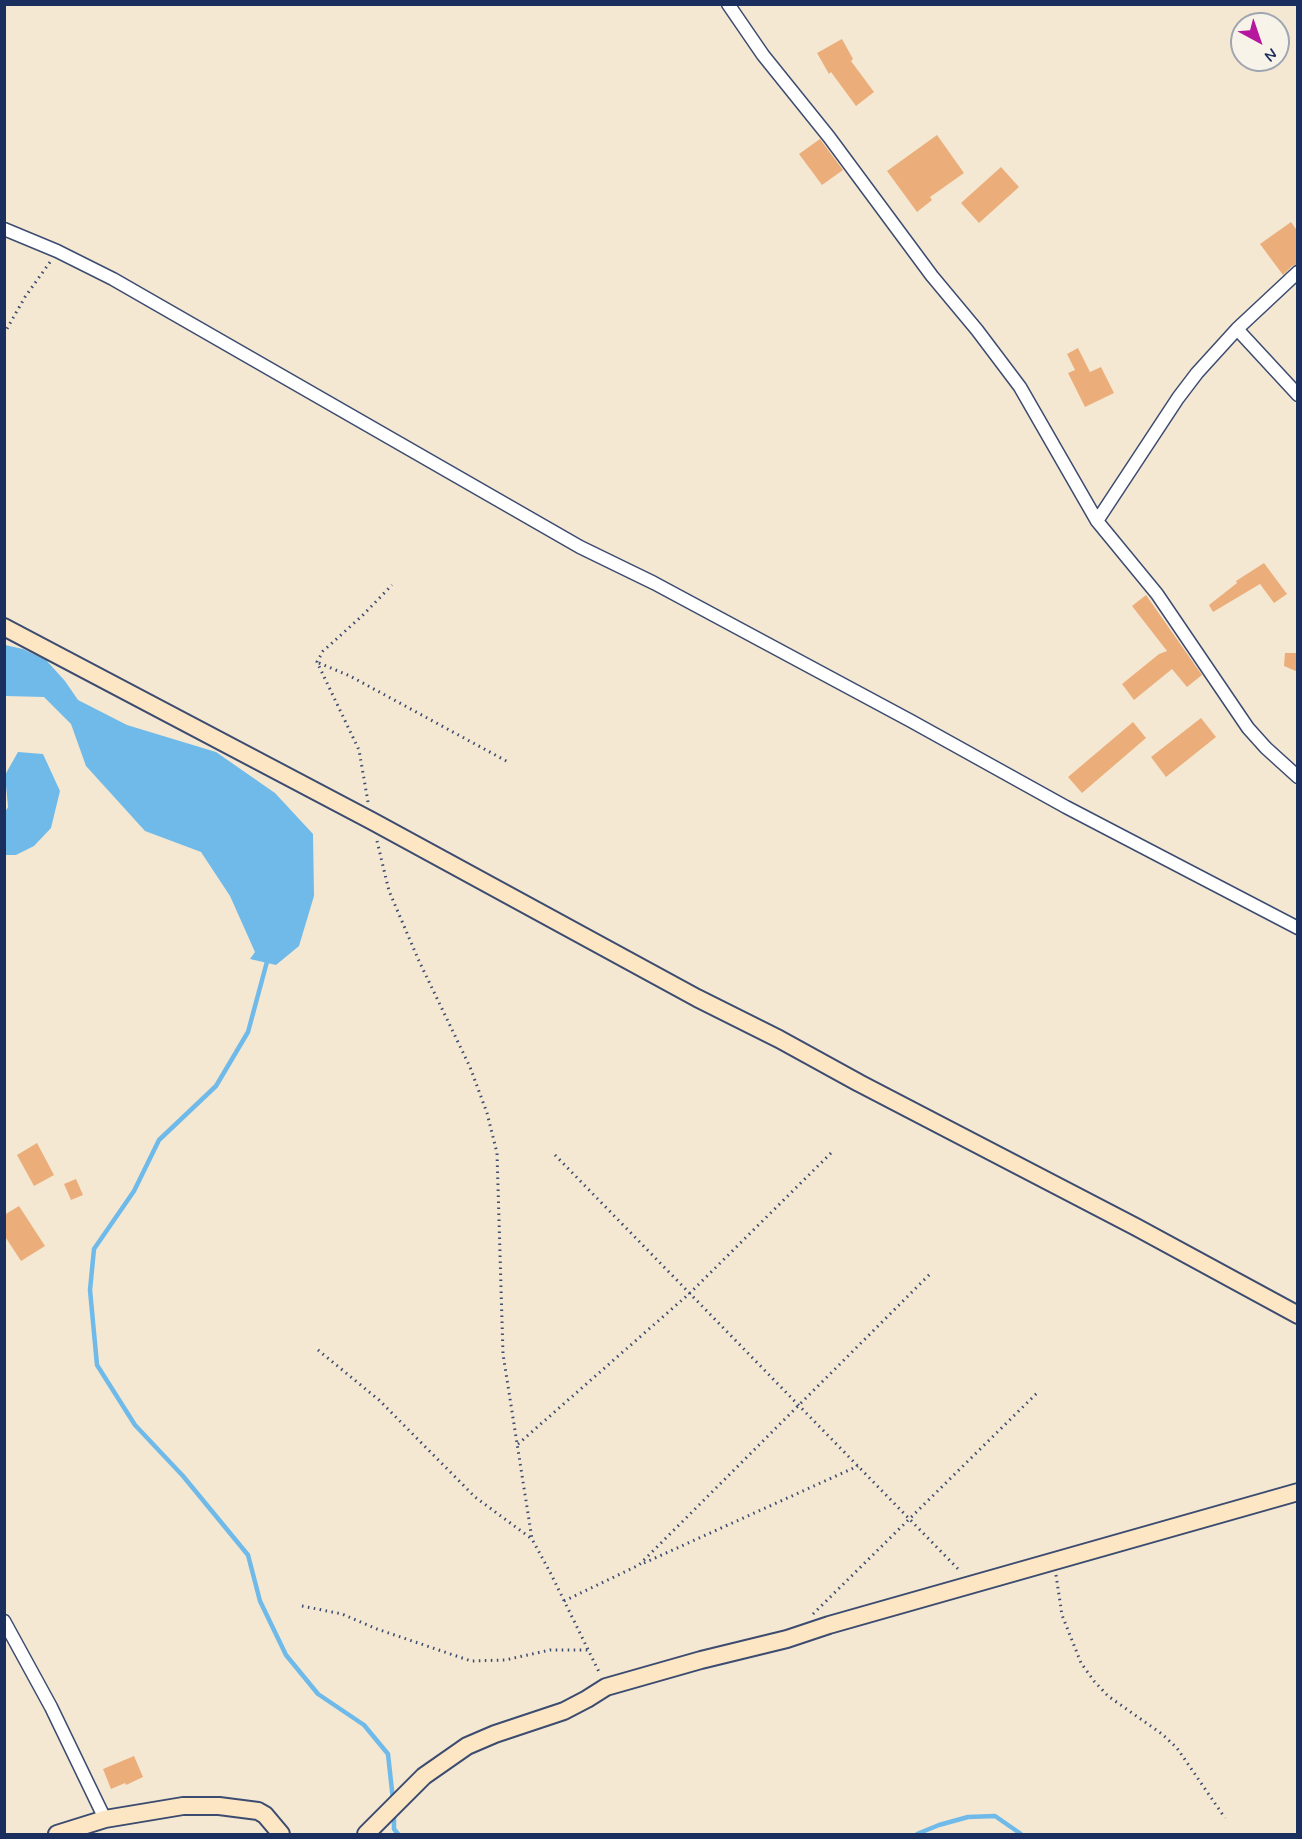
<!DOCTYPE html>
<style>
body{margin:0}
#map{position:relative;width:1302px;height:1839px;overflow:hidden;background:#f4e8d3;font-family:Mynerve,sans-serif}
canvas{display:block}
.frame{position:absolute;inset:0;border:6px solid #1b2f5e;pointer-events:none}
.north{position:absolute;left:1230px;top:12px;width:60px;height:60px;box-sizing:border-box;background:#f7f3e8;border:2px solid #9fa5b1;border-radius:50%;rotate:140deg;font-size:16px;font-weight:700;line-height:24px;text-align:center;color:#1b2f5e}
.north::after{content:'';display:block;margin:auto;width:21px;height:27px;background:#b5179e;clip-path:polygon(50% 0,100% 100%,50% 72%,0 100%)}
</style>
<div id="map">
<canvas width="1302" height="1839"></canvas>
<div class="frame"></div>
<div class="north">N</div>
</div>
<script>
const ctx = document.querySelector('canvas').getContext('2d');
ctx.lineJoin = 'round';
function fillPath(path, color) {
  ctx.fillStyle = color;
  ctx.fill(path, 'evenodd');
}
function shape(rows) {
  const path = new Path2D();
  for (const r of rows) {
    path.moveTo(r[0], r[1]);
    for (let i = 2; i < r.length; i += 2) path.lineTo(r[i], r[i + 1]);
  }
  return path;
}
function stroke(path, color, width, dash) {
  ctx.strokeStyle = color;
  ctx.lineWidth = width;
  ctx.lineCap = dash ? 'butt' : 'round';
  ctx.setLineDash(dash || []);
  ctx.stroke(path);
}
const water = shape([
 [5,645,23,649,46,660,65,681,78,700,127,725,216,752,275,793,313,834,314,896,299,946,276,965,250,959,255,952,230,896,201,852,145,831,86,766,71,724,44,697,5,696],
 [18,752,43,754,60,791,51,828,34,846,16,855,5,855,5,812,8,807,5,775]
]);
const stream = shape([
 [268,958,248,1032,216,1086,159,1140,134,1191,94,1249,90,1290,97,1365,135,1425,183,1476,248,1555,260,1601,286,1655,318,1694,364,1725,388,1754,393,1800],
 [394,1815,394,1829,398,1834],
 [917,1834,939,1825,968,1817,995,1816,1021,1834]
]);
const building = shape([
 [842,39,853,59,851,61,874,92,856,106,831,72,829,74,817,53],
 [937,135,964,173,930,197,932,200,917,212,887,171],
 [820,139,843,170,822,185,799,154],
 [1001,167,1019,187,979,223,961,203],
 [1291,222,1298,232,1298,264,1292,266,1283,275,1260,244],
 [1078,348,1090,372,1101,367,1114,393,1085,407,1068,373,1075,370,1067,354],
 [1264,563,1287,594,1274,603,1260,584,1213,612,1209,605,1237,583,1236,581],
 [1146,595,1202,675,1187,687,1172,669,1134,700,1122,684,1159,654,1167,651,1132,606],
 [1285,653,1298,653,1298,672,1284,666],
 [1201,718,1216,737,1166,777,1151,757],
 [1133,722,1146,738,1082,793,1068,777],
 [37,1143,54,1175,34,1186,17,1155],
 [76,1179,83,1195,71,1200,64,1184],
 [19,1206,45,1246,21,1261,4,1235,4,1215],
 [134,1756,143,1777,126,1785,125,1783,111,1789,103,1769]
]);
const path = shape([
 [4,334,25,297,50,262],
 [319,663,350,676,510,763],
 [368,802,359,750,317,662,323,651,362,616,392,585],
 [377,841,389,891,419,961,470,1067,487,1113,497,1153,503,1354,532,1539,551,1574,600,1674],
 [555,1155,961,1572],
 [318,1350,379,1400,475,1497,532,1539],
 [518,1444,690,1293,831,1153],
 [644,1563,858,1466],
 [1056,1575,1062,1615,1081,1663,1094,1681,1108,1696,1162,1734,1177,1748,1225,1818],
 [564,1601,639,1565,932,1272],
 [302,1606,342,1614,377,1629,471,1661,505,1660,550,1650,588,1650],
 [813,1614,1038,1392]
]);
const street = shape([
 [728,4,763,55,829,137,932,276,977,330,1020,387,1097,521,1157,594,1248,728,1266,748,1298,777],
 [4,229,57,251,113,279,580,547,654,583,911,721,1066,807,1298,928],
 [1237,329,1298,395],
 [1097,521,1178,398,1197,373,1237,329,1298,272],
 [4,1621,51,1707,105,1819]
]);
const secondary = shape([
 [4,627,372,821,697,998,779,1039,859,1083,1136,1227,1298,1315],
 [57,1834,105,1819,183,1806,219,1806,258,1811,265,1815,281,1834],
 [366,1834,424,1776,467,1746,495,1734,564,1711,587,1699,606,1687,701,1660,787,1639,829,1625,1298,1492]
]);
fillPath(water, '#70bae9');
stroke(stream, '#70bae9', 4.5);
fillPath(building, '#ebae7b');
stroke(street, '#3c4b70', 15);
stroke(secondary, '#3c4b70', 20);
stroke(path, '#3c4b70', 3, [1.5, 4.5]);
stroke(street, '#fff', 12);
stroke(secondary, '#fce6c4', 16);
</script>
